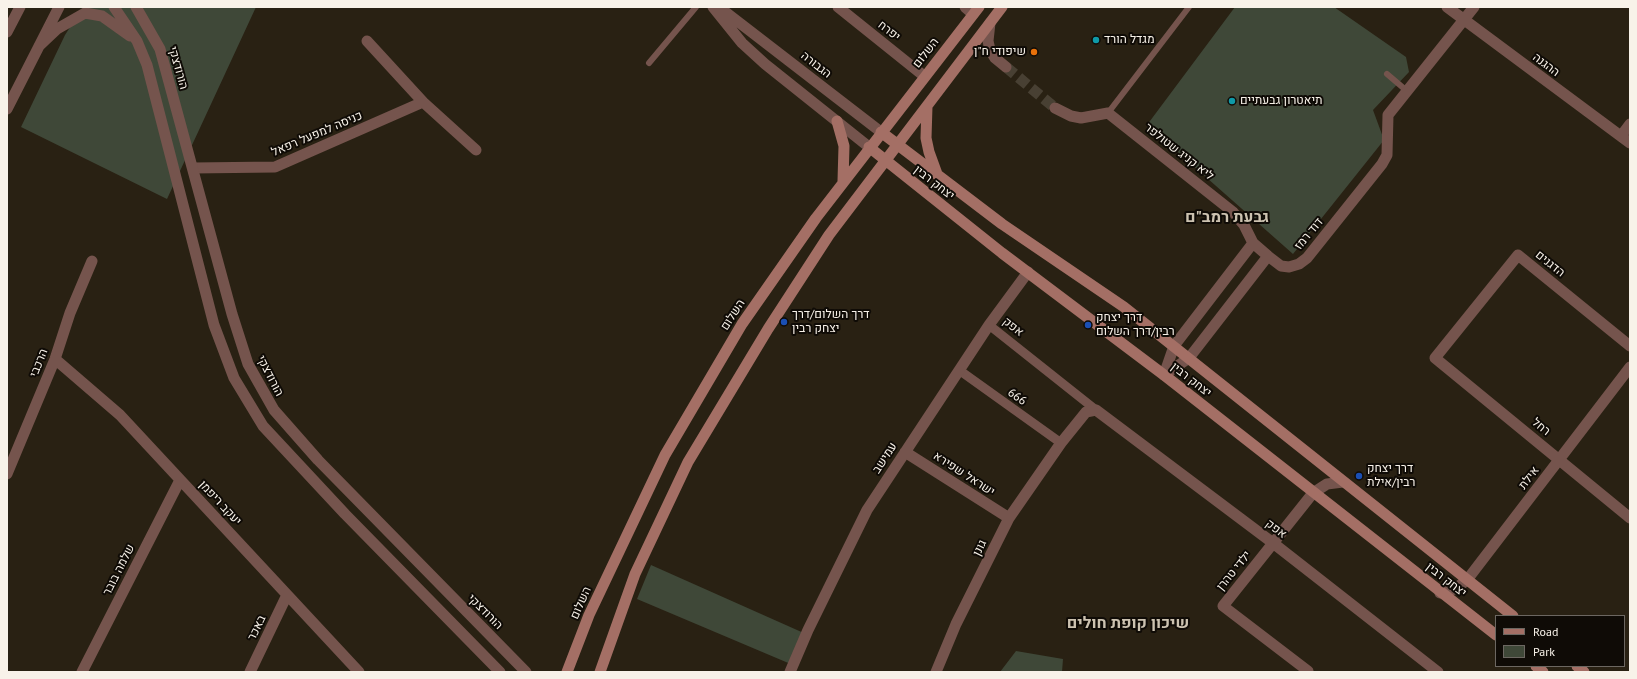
<!DOCTYPE html>
<meta charset="utf-8">
<style>
body{margin:0}
#map{position:relative;width:1637px;height:679px;overflow:hidden;background:#292113;font-family:"PT Sans",sans-serif}
canvas{display:block}
.frame{position:absolute;inset:0;border:8px solid #f8f2e9;pointer-events:none}
.legend{position:absolute;left:1495px;top:615px;width:130px;height:52px;box-sizing:border-box;background:#0f0b06;border:1px solid #6c6761;margin:0;padding:5px 7px;list-style:none;font-size:12px;color:#f8f2e9}
.legend li{display:flex;align-items:center;gap:8px;height:20px}
.legend b{width:20px;border:1px solid #6c6761}
</style>
<div id="map">
<canvas width="1637" height="679"></canvas>
<div class="frame"></div>
<ul class="legend">
<li><b style="height:5px;background:#a46f65"></b>Road</li>
<li><b style="height:11px;background:#3f4838"></b>Park</li>
</ul>
</div>
<script>
const ctx = document.querySelector('canvas').getContext('2d');
ctx.lineJoin = 'round';
function fillPath(path, color) {
  ctx.fillStyle = color;
  ctx.fill(path, 'evenodd');
}
function shape(rows) {
  const path = new Path2D();
  for (const r of rows) {
    path.moveTo(r[0], r[1]);
    for (let i = 2; i < r.length; i += 2) path.lineTo(r[i], r[i + 1]);
  }
  return path;
}
function stroke(path, color, width, dash) {
  ctx.strokeStyle = color;
  ctx.lineWidth = width;
  ctx.lineCap = dash ? 'butt' : 'round';
  ctx.setLineDash(dash || []);
  ctx.stroke(path);
}
function drawText(font, color, halo, rows, align = 'center') {
  ctx.font = font + ' "PT Sans",Heebo,sans-serif';
  ctx.lineWidth = 4;
  ctx.setLineDash([]);
  ctx.textBaseline = 'middle';
  ctx.strokeStyle = halo;
  ctx.fillStyle = color;
  for (const [text, x, y, turn = 0] of rows) {
    ctx.save();
    ctx.translate(x, y);
    ctx.rotate((+turn || 0) * Math.PI / 180);
    ctx.textAlign = isNaN(turn) ? turn : align;
    if (halo) ctx.strokeText(text, 0, 0);
    ctx.fillText(text, 0, 0);
    ctx.restore();
  }
}
const green = shape([
 [83,7,256,7,167,199,21,127,65,35],
 [1235,7,1334,7,1406,57,1409,72,1373,110,1384,140,1293,254,1147,125],
 [651,565,806,634,793,665,637,599],
 [1016,651,1063,659,1062,672,1000,672]
]);
const minorTunnel = shape([
 [1006,67,1055,108]
]);
const service = shape([
 [649,63,696,7],
 [1387,74,1407,91],
 [1108,113,1189,7]
]);
const pedestrian = shape([
 [989,325,1096,410],
 [959,370,1061,443]
]);
const minor = shape([
 [713,7,742,43,765,64,869,147],
 [719,7,881,132],
 [838,7,924,76],
 [965,7,973,14],
 [1447,7,1630,143],
 [990,23,988,41,990,50,995,58,1006,67],
 [367,41,423,102,476,150],
 [1055,108,1071,116,1081,118,1108,113,1233,212,1244,225,1253,243,1268,256,1281,266,1289,267,1299,264,1307,258,1382,164,1387,155,1388,115,1474,7],
 [1621,136,1630,124],
 [193,168,275,167,423,102],
 [1630,346,1518,255,1435,358,1630,518],
 [55,359,120,415,359,672],
 [1164,375,1174,346,1253,243],
 [1164,375,1189,358,1268,256],
 [905,452,1009,518],
 [7,474,55,359,70,313,92,261],
 [1440,593,1455,589,1467,580,1630,367],
 [1308,671,1223,606,1313,493,1327,484,1343,482],
 [82,672,180,480],
 [250,672,287,595],
 [790,672,808,630,867,510,989,325,1028,272],
 [936,672,956,624,1009,518,1061,443,1086,412,1096,410,1273,543,1438,672]
]);
const tertiary = shape([
 [114,7,137,41,147,65,214,325,234,378,263,426,345,514,500,672],
 [136,7,160,49,232,314,248,364,274,410,318,460,526,672],
 [7,32,20,7],
 [39,46,57,29,85,13,102,16,130,36],
 [7,109,59,7]
]);
const secondary = shape([
 [927,106,926,138,929,152,937,174],
 [837,121,844,146,843,181],
 [881,132,1002,224,1124,307,1513,616],
 [869,147,1002,253,1164,375,1496,635],
 [1536,666,1543,672],
 [1577,666,1584,672],
 [567,672,589,615,665,455,742,324,816,218,979,7],
 [600,672,635,574,688,462,768,329,829,235,1002,7]
]);
const markers = [
 [1096,40,4,"#0f9aa8"],
 [1034,52,4,"#e8710a"],
 [1232,101,4,"#0f9aa8"],
 [784,322,4,"#1a4fb4"],
 [1088,325,4,"#1a4fb4"],
 [1359,476,4,"#1a4fb4"]
];
const streetNames = [
 ["יפרח",889,31,38],
 ["השלום",926,53,-52],
 ["הגבורה",816,65,38],
 ["ההגנה",1546,65,37],
 ["הורודצקי",178,68,74],
 ["כניסה למפעל רפאל",317,134,-23],
 ["ליא קניג שטולפר",1179,152,38],
 ["יצחק רבין",934,183,38],
 ["דוד רמז",1309,234,-50],
 ["הדגנים",1550,264,39],
 ["השלום",733,315,-57],
 ["אפק",1013,327,38],
 ["הרכבי",39,363,-68],
 ["הורודצקי",270,376,63],
 ["יצחק רבין",1191,380,38],
 ["666",1017,397,35],
 ["רחל",1541,427,39],
 ["עמישב",885,458,-57],
 ["ישראל שפירא",964,474,33],
 ["אילת",1529,478,-53],
 ["יעקב ריפמן",220,503,47],
 ["אפק",1276,529,37],
 ["גונן",980,548,-64],
 ["שלמה בובר",119,570,-63],
 ["ילדי טהרן",1234,571,-51],
 ["יצחק רבין",1446,580,38],
 ["השלום",581,603,-66],
 ["הורודצקי",485,612,45],
 ["באכר",257,628,-64]
];
const poiNames = [
 ["מגדל הורד",1104,40],
 ["שיפודי ח\"ן",1026,52,"right"],
 ["תיאטרון גבעתיים",1240,101],
 ["דרך השלום/דרך",792,315],
 ["יצחק רבין",792,329],
 ["דרך יצחק",1096,318],
 ["רבין/דרך השלום",1096,332],
 ["דרך יצחק",1367,469],
 ["רבין/אילת",1367,483]
];
const districtNames = [
 ["גבעת רמב\"ם",1227,217],
 ["שיכון קופת חולים",1128,623]
];
fillPath(green, '#3f4838');
stroke(minorTunnel, '#484033', 11, [11, 5.5]);
stroke(service, '#75544d', 6);
stroke(pedestrian, '#75544d', 9);
stroke(minor, '#75544d', 11);
stroke(tertiary, '#75544d', 11);
stroke(secondary, '#a46f65', 11);
for (const [x, y, r, color] of markers) {
  const dot = new Path2D();
  dot.arc(x, y, r, 0, 2 * Math.PI);
  ctx.fillStyle = color;
  ctx.fill(dot);
  stroke(dot, '#0f0b06', 1.5);
}
drawText('12px', '#f8f2e9', '#0f0b06', streetNames);
drawText('12px', '#f8f2e9', '#0f0b06', poiNames, 'left');
drawText('bold 16px', '#ccc2b0', '#0f0b06', districtNames);
</script>
